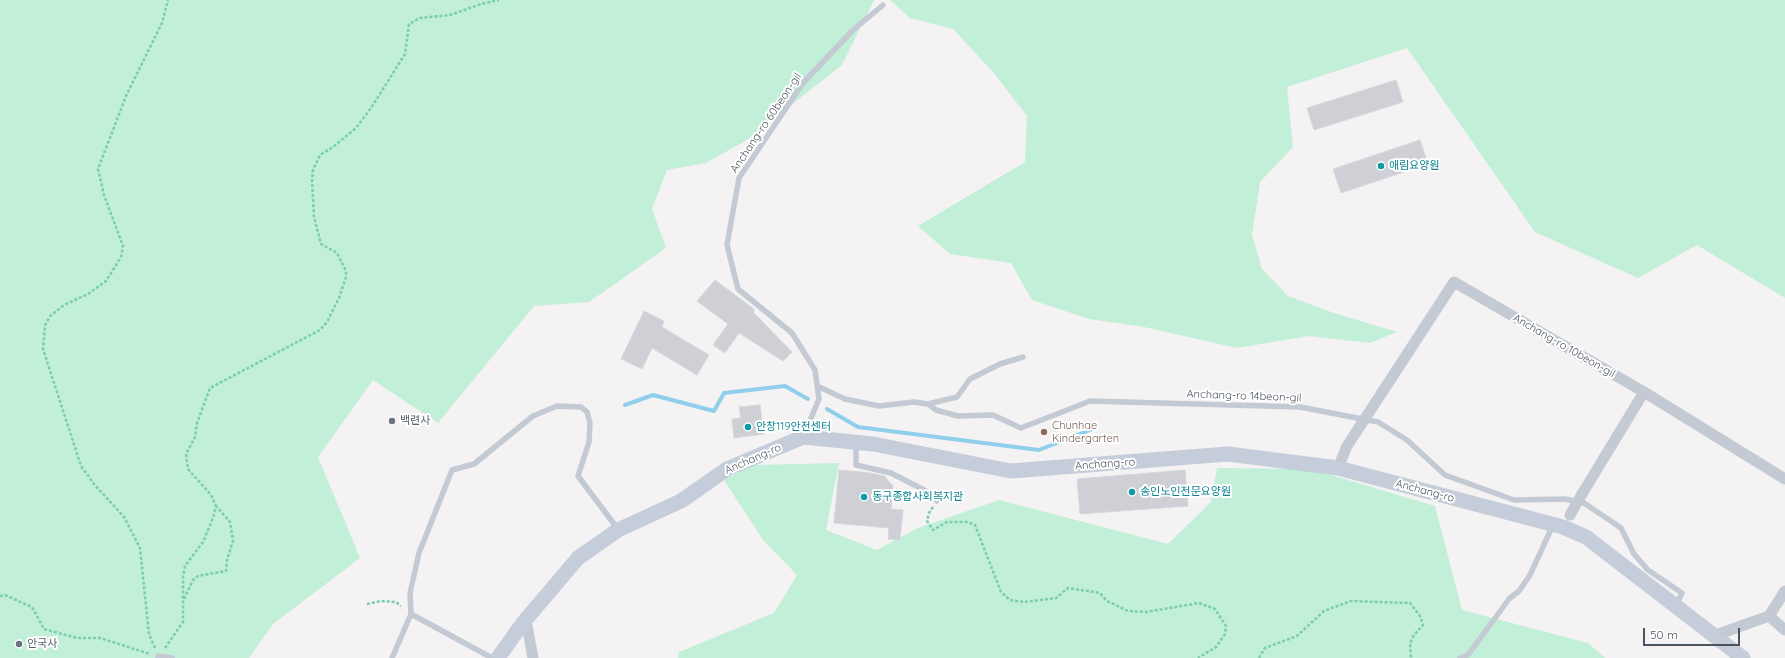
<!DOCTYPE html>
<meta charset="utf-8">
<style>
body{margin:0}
#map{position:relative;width:1785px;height:658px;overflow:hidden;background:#f4f2f2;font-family:Quicksand,sans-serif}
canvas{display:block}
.scale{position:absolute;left:1643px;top:628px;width:97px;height:18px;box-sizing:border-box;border:2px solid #49535f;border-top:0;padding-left:5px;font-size:12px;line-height:14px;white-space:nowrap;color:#49535f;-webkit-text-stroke:3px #fff;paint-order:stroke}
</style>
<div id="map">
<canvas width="1785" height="658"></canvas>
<div class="scale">50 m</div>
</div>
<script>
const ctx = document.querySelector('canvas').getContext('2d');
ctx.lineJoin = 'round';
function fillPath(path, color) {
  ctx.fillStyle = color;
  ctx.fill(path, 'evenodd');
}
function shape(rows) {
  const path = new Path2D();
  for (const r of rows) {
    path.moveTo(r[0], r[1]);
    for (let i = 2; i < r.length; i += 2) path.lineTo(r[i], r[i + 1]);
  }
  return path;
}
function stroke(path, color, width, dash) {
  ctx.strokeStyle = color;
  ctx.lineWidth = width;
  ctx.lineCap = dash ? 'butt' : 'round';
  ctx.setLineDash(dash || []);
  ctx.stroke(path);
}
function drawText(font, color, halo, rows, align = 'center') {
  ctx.font = font + ' Quicksand,"Noto Sans KR",sans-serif';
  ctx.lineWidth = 4;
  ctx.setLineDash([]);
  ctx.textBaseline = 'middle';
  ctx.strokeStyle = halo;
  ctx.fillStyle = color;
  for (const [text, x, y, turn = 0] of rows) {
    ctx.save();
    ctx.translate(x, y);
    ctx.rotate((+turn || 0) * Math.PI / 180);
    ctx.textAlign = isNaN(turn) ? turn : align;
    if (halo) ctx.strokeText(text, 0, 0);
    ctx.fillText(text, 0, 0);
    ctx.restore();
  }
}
const green = shape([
 [0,0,874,0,842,65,745,141,706,163,667,170,652,209,666,248,589,302,534,306,438,423,373,380,318,457,360,558,273,624,249,658,0,658],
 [890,0,1785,0,1785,298,1697,245,1638,278,1535,232,1407,48,1287,87,1293,147,1260,182,1252,235,1262,269,1288,296,1331,312,1397,332,1370,343,1309,336,1237,348,1144,327,1089,319,1032,300,1011,263,950,254,918,226,1025,162,1027,116,993,72,953,29,910,18],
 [839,463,826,530,877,550,918,528,999,500,1168,544,1211,502,1217,468,1311,469,1435,506,1462,610,1588,643,1605,658,678,658,679,652,774,613,797,575,763,540,724,480,753,465]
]);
const stream = shape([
 [625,405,653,395,714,411,724,393,785,386,808,399],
 [827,409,858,427,1039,450,1095,428]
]);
const building = shape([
 [1396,80,1403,102,1314,130,1307,108,1396,80],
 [1420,140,1428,164,1341,193,1333,169,1420,140],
 [715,280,755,310,753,312,792,352,783,361,739,333,725,353,713,345,728,324,697,301,715,280],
 [644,311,664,321,662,327,709,355,697,375,652,348,642,369,621,359,644,311],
 [760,405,764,434,734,438,732,419,741,418,739,407,760,405],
 [839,470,870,473,884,476,893,486,891,509,903,510,900,540,888,539,889,528,834,523,839,470],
 [1185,470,1188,506,1080,514,1077,479,1185,470]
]);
const path = shape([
 [933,507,929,513,927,521,933,530,947,522,967,522,975,525,1001,592,1010,600,1024,602,1056,598,1068,588,1100,593,1107,601,1128,611,1146,612,1199,603,1215,609,1226,626,1225,634,1216,647,1198,658],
 [0,596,5,595,32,607,44,629,77,638,100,638,150,654],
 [184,599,193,580,198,576,226,571,227,560,233,541,230,522,216,506],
 [367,604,381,601,396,602,401,606],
 [155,648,149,634,140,548,124,517,94,484,81,466,43,349,45,325,50,316,64,305,88,294,106,281,121,257,123,246,104,195,98,169,126,96,162,23,168,0],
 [165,648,183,622,183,577,185,566,203,542,213,518,216,506,211,495,188,469,186,454,195,437,197,423,210,388,320,330,327,322,339,298,346,277,346,271,337,253,321,244,314,217,312,181,313,170,320,155,333,147,356,128,371,108,405,54,409,24,420,18,450,15,481,4,499,0],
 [1259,658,1265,648,1297,636,1324,611,1351,601,1410,603,1420,616,1423,625,1414,635,1410,643,1411,658]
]);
const lane = shape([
 [817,386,845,399,879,406,914,402,928,404,957,397,970,379,1000,364,1023,357],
 [928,404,936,410,958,416,993,415,1021,428,1090,401,1300,407,1378,422,1407,440,1445,475,1514,500,1565,499,1584,503,1621,528,1634,554,1648,570,1682,593,1676,605],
 [803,437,819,399,815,370,792,333,738,289,727,245,739,178,803,83,853,30,883,5],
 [856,443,856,465,891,473,926,491,937,501],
 [411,614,410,593,419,553,452,470,474,464,533,416,557,406,581,407,587,412,590,423,589,442,578,476,617,528],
 [158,658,158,656,172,658],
 [392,658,411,614,492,658],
 [1460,658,1468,655,1509,599,1519,591,1530,575,1553,525]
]);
const street = shape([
 [1383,391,1454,282,1644,392,1785,479],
 [1338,468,1347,446],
 [1582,494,1644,392],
 [1769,616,1785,630],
 [526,620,533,658],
 [1716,635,1769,616,1785,591]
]);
const secondary = shape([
 [498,658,522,624,578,558,618,530,681,501,727,469,803,437,873,444,1011,471,1228,454,1338,468,1563,527,1586,537,1743,658]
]);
const streetBridge = shape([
 [1347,446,1383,391],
 [1570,515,1582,494]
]);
const markers = [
 [1381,166,4,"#0f9aa8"],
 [392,421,4,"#6b7280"],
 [748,427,4,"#0f9aa8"],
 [1044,432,4,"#8d6e63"],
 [1132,492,4,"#0f9aa8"],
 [864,497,4,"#0f9aa8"],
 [19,644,4,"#6b7280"]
];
const streetNames = [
 ["Anchang-ro 60beon-gil",766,123,-56],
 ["Anchang-ro 10beon-gil",1564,346,30],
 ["Anchang-ro 14beon-gil",1244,396,2],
 ["Anchang-ro",753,459,-24],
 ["Anchang-ro",1105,464,-4],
 ["Anchang-ro",1425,491,15]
];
const cultureNames = [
 ["애림요양원",1389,166],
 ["안창119안전센터",756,427],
 ["송인노인전문요양원",1140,492],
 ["동구종합사회복지관",872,497]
];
const worshipNames = [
 ["백련사",400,421],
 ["안국사",27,644]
];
const educationNames = [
 ["Chunhae",1052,426],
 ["Kindergarten",1052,439]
];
fillPath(green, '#c2efd8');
stroke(stream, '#90cfeb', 4);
fillPath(building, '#ced0d6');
stroke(building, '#d6d7dd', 1);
stroke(path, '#7acdad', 2.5, [3, 2]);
stroke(lane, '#c3cad3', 5.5);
stroke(street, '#c3cad3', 11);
stroke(secondary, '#c5cdda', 15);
stroke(streetBridge, '#c3cad3', 11);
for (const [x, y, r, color] of markers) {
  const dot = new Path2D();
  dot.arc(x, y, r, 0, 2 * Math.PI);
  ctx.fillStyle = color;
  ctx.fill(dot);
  stroke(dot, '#fff', 1.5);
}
drawText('11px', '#49535f', '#fff', streetNames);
drawText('11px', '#0d838f', '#fff', cultureNames, 'left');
drawText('11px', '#5b616d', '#fff', worshipNames, 'left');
drawText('11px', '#785e54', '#fff', educationNames, 'left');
</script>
